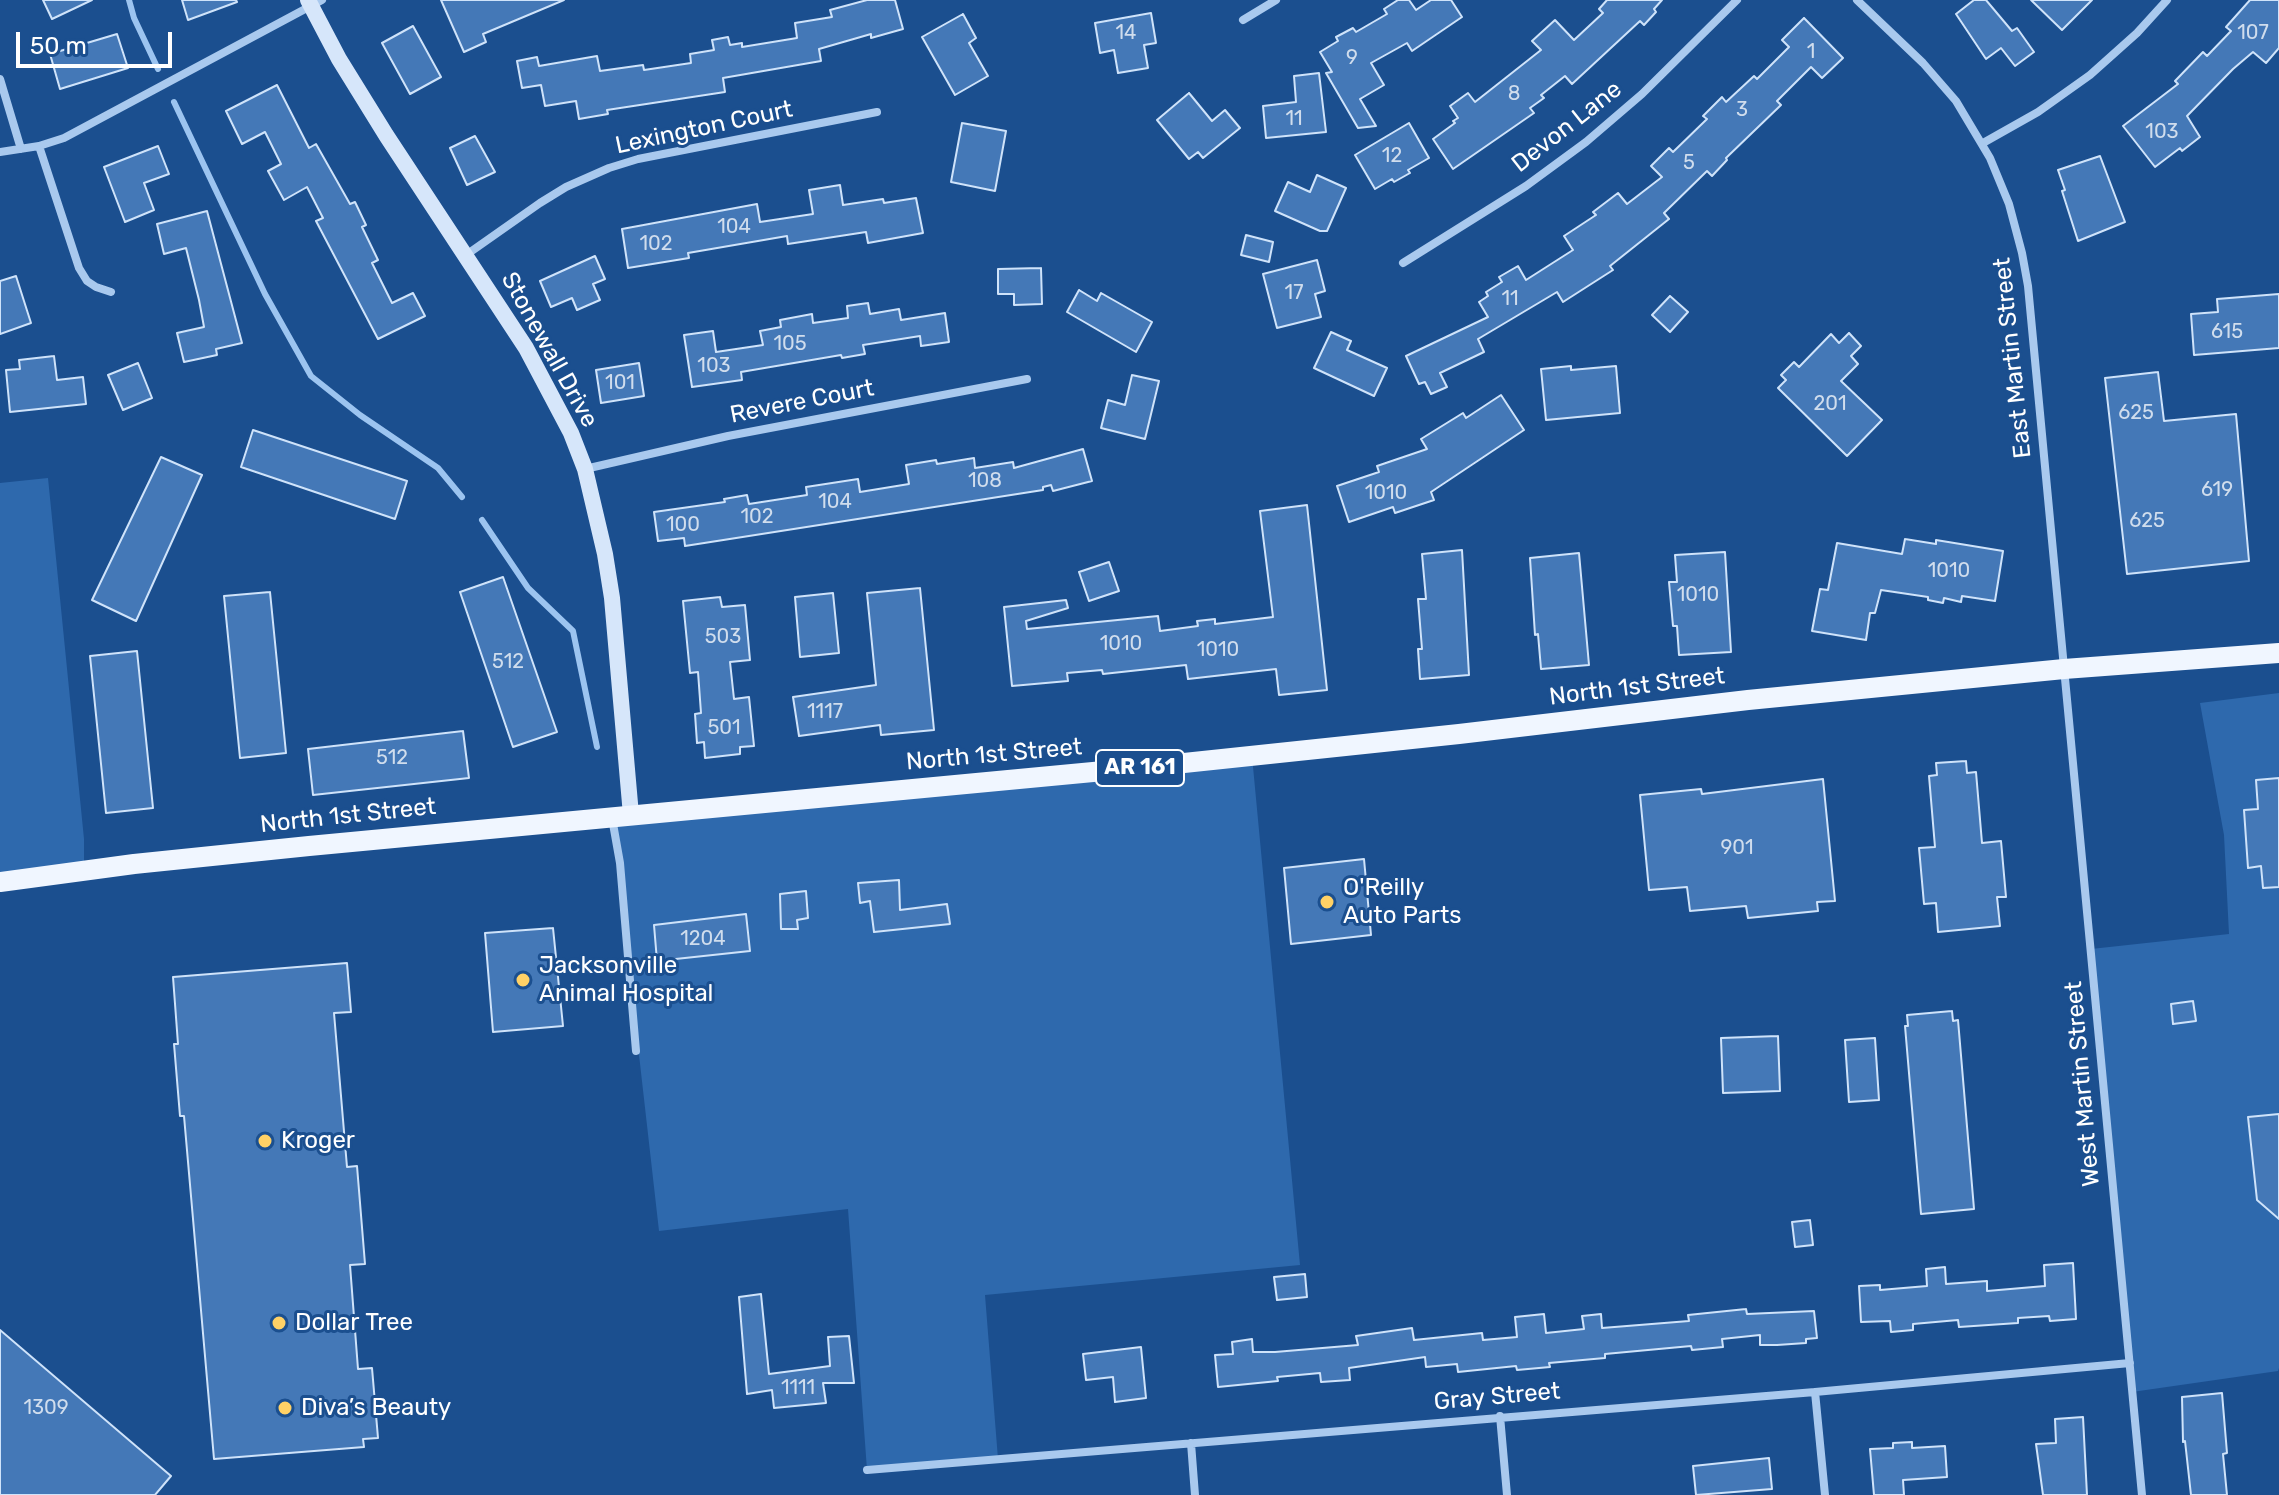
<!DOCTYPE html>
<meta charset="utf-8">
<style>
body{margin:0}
#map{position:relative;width:2279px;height:1495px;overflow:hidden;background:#1b4f8f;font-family:Rubik,sans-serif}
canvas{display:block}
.scale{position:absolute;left:16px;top:32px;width:156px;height:36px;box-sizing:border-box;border:4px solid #fff;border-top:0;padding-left:10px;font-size:24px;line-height:28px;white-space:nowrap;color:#fff;-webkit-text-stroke:6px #1b4f8f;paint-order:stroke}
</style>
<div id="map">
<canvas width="2279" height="1495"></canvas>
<div class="scale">50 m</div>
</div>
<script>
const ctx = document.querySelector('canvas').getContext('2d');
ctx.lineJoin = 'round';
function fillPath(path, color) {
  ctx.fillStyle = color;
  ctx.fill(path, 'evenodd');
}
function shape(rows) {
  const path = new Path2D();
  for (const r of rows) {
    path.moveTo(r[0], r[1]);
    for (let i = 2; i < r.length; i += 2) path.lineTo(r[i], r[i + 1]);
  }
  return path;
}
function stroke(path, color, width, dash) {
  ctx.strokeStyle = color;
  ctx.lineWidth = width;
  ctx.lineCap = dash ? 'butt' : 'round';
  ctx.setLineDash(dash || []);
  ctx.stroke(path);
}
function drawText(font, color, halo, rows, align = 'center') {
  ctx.font = font + ' Rubik,sans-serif';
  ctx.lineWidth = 6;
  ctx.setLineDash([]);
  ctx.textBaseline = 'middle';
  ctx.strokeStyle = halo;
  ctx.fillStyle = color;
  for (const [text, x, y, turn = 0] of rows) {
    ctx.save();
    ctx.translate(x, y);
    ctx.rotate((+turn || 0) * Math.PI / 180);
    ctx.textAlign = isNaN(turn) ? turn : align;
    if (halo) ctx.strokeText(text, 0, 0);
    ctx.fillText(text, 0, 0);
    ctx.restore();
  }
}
const green = shape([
 [48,478,84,839,84,870,0,882,0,483],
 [2279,693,2279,1368,2278,1371,2132,1392,2091,949,2229,934,2224,835,2200,703],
 [1252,756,1300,1265,985,1295,998,1459,867,1470,848,1209,659,1231,612,817]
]);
const stream = shape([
 [129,0,134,18,158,69],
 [174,102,265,294,311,376,360,415,438,468,462,497],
 [482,520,528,588,573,631,597,747]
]);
const building = shape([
 [43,0,92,0,52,19,43,0],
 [182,0,236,0,237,2,188,20,182,0],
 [441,0,564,0,483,34,486,42,464,52,441,0],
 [867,0,895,0,903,29,871,38,871,34,819,49,821,61,723,78,725,92,607,110,608,114,579,119,576,101,545,106,541,85,522,88,517,61,537,57,539,66,597,56,600,71,643,65,644,70,691,63,690,54,714,50,712,40,728,37,730,45,742,43,742,47,797,38,795,23,832,17,830,10,867,0],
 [1398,0,1409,0,1416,10,1431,0,1451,0,1462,17,1412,51,1407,43,1371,63,1384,85,1360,99,1376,126,1358,128,1326,73,1332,72,1320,52,1338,41,1336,37,1353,28,1356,32,1387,14,1384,9,1398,0],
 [1607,0,1662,0,1654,9,1656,12,1644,25,1640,21,1572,84,1565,76,1541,95,1544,98,1530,108,1534,113,1453,169,1433,139,1455,123,1453,121,1458,118,1450,106,1468,93,1475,102,1541,50,1532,41,1555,20,1574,40,1603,13,1599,9,1607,0],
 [1974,0,1986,0,2012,31,2017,28,2034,52,2015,66,2001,48,1986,59,1956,14,1974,0],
 [2031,0,2092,0,2062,30,2031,0],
 [2250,0,2279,0,2279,48,2266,63,2253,52,2233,69,2187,116,2200,137,2182,151,2180,148,2155,167,2123,126,2178,84,2175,81,2203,52,2207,56,2231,31,2226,27,2250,0],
 [1151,13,1156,43,1144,45,1148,68,1118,73,1114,50,1100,53,1095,23,1151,13],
 [963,14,976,38,969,43,988,76,955,95,922,37,963,14],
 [1804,18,1843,58,1822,78,1811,67,1777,101,1781,105,1726,158,1727,160,1712,176,1707,171,1664,213,1669,219,1610,266,1613,270,1563,302,1557,292,1478,339,1484,352,1440,373,1447,387,1431,394,1425,382,1419,384,1406,356,1488,317,1479,302,1488,296,1486,292,1502,282,1499,277,1518,266,1526,280,1573,250,1564,236,1596,215,1593,212,1618,193,1627,204,1662,177,1651,166,1669,148,1673,152,1707,119,1703,116,1722,97,1726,102,1754,76,1757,79,1789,47,1782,40,1804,18],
 [413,26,441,77,410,94,382,43,413,26],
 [117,34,128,68,60,89,50,54,117,34],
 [1319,73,1326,132,1266,138,1263,106,1296,102,1294,76,1319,73],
 [277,85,309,148,316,144,350,204,355,202,366,225,362,227,378,260,372,263,392,303,413,293,425,316,378,339,316,221,323,218,307,187,284,200,268,171,281,164,265,132,242,144,226,111,277,85],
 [1189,93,1212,121,1225,110,1240,128,1203,158,1198,152,1189,159,1157,120,1189,93],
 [962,123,1006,131,995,191,951,182,962,123],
 [1409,123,1429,158,1408,170,1410,173,1394,182,1392,179,1375,189,1355,155,1409,123],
 [475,136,495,172,467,185,450,148,475,136],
 [158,146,169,174,144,183,154,210,125,222,104,167,158,146],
 [2100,156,2125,222,2078,241,2062,191,2065,190,2058,170,2100,156],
 [1317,175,1346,188,1327,231,1320,231,1275,211,1288,182,1310,192,1317,175],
 [840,185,843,205,883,199,884,203,916,198,923,233,868,243,866,232,788,244,787,236,688,253,689,258,628,268,622,229,757,204,760,222,813,214,809,190,840,185],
 [207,211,242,343,216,349,217,355,184,362,177,333,204,327,199,300,186,248,164,254,157,224,207,211],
 [1246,235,1273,242,1269,262,1241,255,1246,235],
 [595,256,605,279,593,284,600,300,577,310,572,298,551,307,540,281,595,256],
 [1317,260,1325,291,1315,294,1321,317,1277,328,1263,274,1317,260],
 [1041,268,1042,304,1014,305,1014,294,998,294,998,269,1041,268],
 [16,276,31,323,0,334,0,281,16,276],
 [1079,290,1097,301,1101,293,1152,322,1136,352,1067,312,1079,290],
 [2279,294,2279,348,2194,355,2191,314,2218,312,2217,299,2279,294],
 [1670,296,1688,312,1670,332,1652,315,1670,296],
 [868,303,870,314,899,309,901,320,945,313,949,342,921,346,920,336,863,345,865,354,842,358,841,355,741,372,742,380,692,387,684,335,713,331,716,352,763,345,760,331,781,327,780,320,812,314,813,323,848,318,847,306,868,303],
 [1331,332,1351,341,1347,350,1387,368,1374,396,1314,368,1331,332],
 [1849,333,1861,346,1851,356,1858,364,1841,381,1882,420,1847,456,1778,388,1786,380,1781,375,1794,362,1799,367,1831,334,1839,343,1849,333],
 [54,356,57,380,83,377,86,404,10,412,6,370,20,369,19,360,54,356],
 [138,363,152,398,123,410,108,375,138,363],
 [639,363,644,396,601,403,596,370,639,363],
 [1571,366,1571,370,1616,366,1620,413,1546,420,1541,369,1571,366],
 [2158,372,2164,421,2236,414,2249,561,2127,574,2105,378,2158,372],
 [1132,375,1159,381,1145,439,1101,428,1108,400,1125,405,1132,375],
 [1501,395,1524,430,1431,492,1434,500,1395,513,1393,507,1349,522,1337,486,1379,472,1377,466,1427,449,1421,439,1463,413,1466,418,1501,395],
 [253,430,407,481,395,519,241,467,253,430],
 [1083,449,1092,481,1053,491,1051,485,1043,487,1043,490,685,546,684,538,658,541,654,512,725,502,724,499,747,495,749,504,807,495,806,487,858,479,860,492,909,484,906,465,936,460,937,464,974,458,975,468,1013,462,1014,468,1083,449],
 [161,457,202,475,136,621,92,600,161,457],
 [1307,505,1327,690,1279,695,1276,669,1188,679,1186,665,1103,674,1102,670,1067,673,1068,681,1012,686,1004,607,1066,600,1068,608,1026,621,1027,629,1158,616,1160,631,1198,626,1197,621,1215,619,1215,624,1273,617,1260,511,1307,505],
 [1905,539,1936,544,1936,540,2003,551,1995,601,1962,596,1961,602,1944,598,1943,603,1928,600,1928,597,1881,590,1875,613,1870,613,1866,640,1812,631,1820,589,1828,590,1837,543,1902,554,1905,539],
 [1462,550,1469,675,1420,679,1418,649,1422,649,1418,599,1426,599,1422,554,1462,550],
 [1725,552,1731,652,1679,655,1677,626,1673,626,1669,582,1677,582,1675,555,1725,552],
 [1579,553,1589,665,1541,669,1538,634,1535,635,1530,558,1579,553],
 [1109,562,1119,591,1089,601,1079,572,1109,562],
 [503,577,557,732,513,747,460,592,503,577],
 [920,588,934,730,881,735,880,725,799,736,793,697,876,685,867,593,920,588],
 [270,592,286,753,240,758,224,596,270,592],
 [833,593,839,653,800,657,795,597,833,593],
 [720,597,722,607,745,605,750,660,730,662,734,699,749,697,754,746,740,747,740,754,705,758,704,742,697,743,695,714,701,713,698,672,690,673,683,601,720,597],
 [137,651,153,808,106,813,90,656,137,651],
 [463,731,469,778,313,795,308,749,463,731],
 [1966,761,1967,773,1976,772,1982,843,2001,841,2006,897,1997,897,2000,926,1938,932,1936,903,1924,904,1919,848,1935,847,1929,776,1937,775,1936,763,1966,761],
 [2279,778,2279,887,2263,888,2261,866,2248,868,2244,810,2258,809,2256,780,2279,778],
 [1823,779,1835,901,1817,902,1818,911,1748,918,1746,906,1690,911,1687,887,1649,890,1640,795,1701,789,1702,794,1823,779],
 [1364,859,1371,935,1291,944,1284,868,1364,859],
 [899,880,900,910,947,904,950,924,874,932,870,901,860,903,858,883,899,880],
 [806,891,808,918,797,920,798,929,781,929,780,894,806,891],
 [746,914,750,951,657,961,654,925,746,914],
 [553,928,563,1026,493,1032,485,933,553,928],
 [347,963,351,1012,334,1013,347,1167,357,1166,365,1264,350,1265,358,1369,372,1368,378,1438,363,1439,364,1447,214,1459,184,1116,180,1116,174,1044,178,1044,173,977,347,963],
 [2193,1001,2196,1021,2173,1024,2171,1004,2193,1001],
 [1952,1011,1953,1021,1958,1020,1974,1209,1921,1214,1905,1026,1908,1026,1907,1015,1952,1011],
 [1778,1036,1780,1091,1723,1093,1721,1038,1778,1036],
 [1875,1038,1879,1100,1849,1102,1845,1040,1875,1038],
 [2279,1114,2279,1219,2257,1200,2248,1117,2279,1114],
 [1810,1220,1813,1245,1795,1247,1792,1222,1810,1220],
 [2073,1263,2076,1319,2050,1321,2049,1316,2018,1318,2018,1323,1959,1327,1958,1320,1913,1324,1913,1330,1891,1332,1890,1321,1861,1322,1859,1286,1880,1285,1880,1290,1927,1286,1926,1269,1945,1267,1946,1284,1987,1281,1987,1291,2045,1286,2044,1265,2073,1263],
 [1305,1274,1307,1297,1277,1300,1274,1277,1305,1274],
 [761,1294,769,1374,830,1366,828,1337,849,1336,854,1383,823,1383,826,1403,774,1408,772,1390,747,1394,739,1297,761,1294],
 [1746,1309,1747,1314,1814,1311,1817,1338,1806,1339,1806,1343,1777,1345,1760,1345,1760,1335,1722,1339,1723,1347,1692,1350,1691,1346,1605,1354,1605,1358,1549,1363,1550,1367,1517,1370,1516,1366,1458,1372,1457,1364,1426,1367,1425,1357,1349,1368,1350,1380,1321,1382,1320,1373,1277,1377,1278,1381,1218,1387,1215,1355,1233,1354,1232,1342,1252,1339,1253,1352,1275,1352,1358,1345,1356,1336,1412,1328,1414,1340,1482,1333,1483,1340,1517,1337,1515,1317,1544,1314,1546,1333,1584,1329,1582,1316,1601,1314,1602,1328,1689,1321,1688,1315,1746,1309],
 [0,1330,171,1476,155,1495,0,1495,0,1330],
 [1141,1347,1146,1398,1115,1402,1113,1377,1086,1380,1083,1354,1141,1347],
 [2222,1393,2227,1453,2223,1454,2227,1495,2191,1495,2185,1441,2183,1442,2182,1397,2222,1393],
 [2083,1417,2087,1495,2043,1495,2036,1444,2056,1443,2055,1419,2083,1417],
 [1912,1442,1912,1448,1945,1446,1947,1477,1903,1480,1904,1495,1874,1495,1870,1449,1893,1448,1893,1443,1912,1442],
 [1769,1458,1772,1489,1696,1495,1693,1466,1769,1458]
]);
const street = shape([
 [1857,0,1923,63,1956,101,1990,158,2009,204,2022,253,2028,286,2142,1495],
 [1243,20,1276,0],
 [0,79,21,149],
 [1983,143,2038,112,2090,75,2137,33,2167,0],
 [39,146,79,268,87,281,96,287,111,292],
 [0,152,39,146,64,138,322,0],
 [466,255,540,203,566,187,609,168,638,159,877,112],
 [1403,263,1526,186,1586,142,1642,94,1737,0],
 [585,469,728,436,1027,379],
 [612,818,620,863,636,1051],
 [1815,1392,1825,1495],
 [1500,1416,1507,1495],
 [1191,1443,1195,1495],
 [867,1470,1815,1392,2130,1363]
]);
const secondary = shape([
 [308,0,339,59,386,135,526,348,571,433,585,469,605,554,612,598,631,815]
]);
const primary = shape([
 [0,882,134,864,309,846,1146,767,1459,734,1748,700,2064,669,2279,653]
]);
const markers = [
 [1327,902,8,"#ffd166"],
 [523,980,8,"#ffd166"],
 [265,1141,8,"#ffd166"],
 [279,1323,8,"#ffd166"],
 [285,1408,8,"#ffd166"]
];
const numberNames = [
 ["14",1126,33],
 ["107",2253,33],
 ["1",1811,52],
 ["9",1352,58],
 ["8",1514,94],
 ["3",1742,110],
 ["11",1294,119],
 ["103",2162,132],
 ["12",1392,156],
 ["5",1689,163],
 ["104",734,227],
 ["102",656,244],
 ["17",1294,293],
 ["11",1510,299],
 ["615",2227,332],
 ["105",790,344],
 ["103",714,366],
 ["101",620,383],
 ["201",1830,404],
 ["625",2136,413],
 ["108",985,481],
 ["619",2217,490],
 ["1010",1386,493],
 ["104",835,502],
 ["102",757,517],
 ["625",2147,521],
 ["100",683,525],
 ["1010",1949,571],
 ["1010",1698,595],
 ["503",723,637],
 ["1010",1121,644],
 ["1010",1218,650],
 ["512",508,662],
 ["1117",825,712],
 ["501",724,728],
 ["512",392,758],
 ["901",1737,848],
 ["1204",703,939],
 ["1111",798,1388],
 ["1309",46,1408]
];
const shields = [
 [1140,768,88]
];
const shieldNames = [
 ["AR 161",1140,768]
];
const streetNames = [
 ["Devon Lane",1567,127,-38],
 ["Lexington Court",704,128,-12],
 ["Stonewall Drive",549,350,61],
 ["East Martin Street",2013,358,-96],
 ["Revere Court",802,402,-11],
 ["North 1st Street",1637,687,-7],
 ["North 1st Street",994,755,-5],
 ["North 1st Street",348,816,-6],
 ["West Martin Street",2083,1084,-95],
 ["Gray Street",1497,1397,-5]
];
const poiNames = [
 ["O'Reilly",1343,888],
 ["Auto Parts",1343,916],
 ["Jacksonville",539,966],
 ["Animal Hospital",539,994],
 ["Kroger",281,1141],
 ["Dollar Tree",295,1323],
 ["Diva’s Beauty",301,1408]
];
fillPath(green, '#2e69ad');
stroke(stream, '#9cc4f0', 6);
fillPath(building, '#4478b7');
stroke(building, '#cfe3fa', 2);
stroke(street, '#a9c9ee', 8);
stroke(secondary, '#d6e6fa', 16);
stroke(primary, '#f0f6ff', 20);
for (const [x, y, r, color] of markers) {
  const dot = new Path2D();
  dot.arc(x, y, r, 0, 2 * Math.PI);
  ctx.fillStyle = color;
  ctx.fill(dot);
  stroke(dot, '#1b4f8f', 3);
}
drawText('20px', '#d0dded', null, numberNames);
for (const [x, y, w] of shields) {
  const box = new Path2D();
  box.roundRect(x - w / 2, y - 18, w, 36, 6);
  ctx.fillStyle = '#1b4f8f';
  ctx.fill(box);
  stroke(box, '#fff', 2);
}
drawText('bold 22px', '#fff', null, shieldNames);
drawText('24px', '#fff', '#1b4f8f', streetNames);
drawText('24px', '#fff', '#1b4f8f', poiNames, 'left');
</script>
